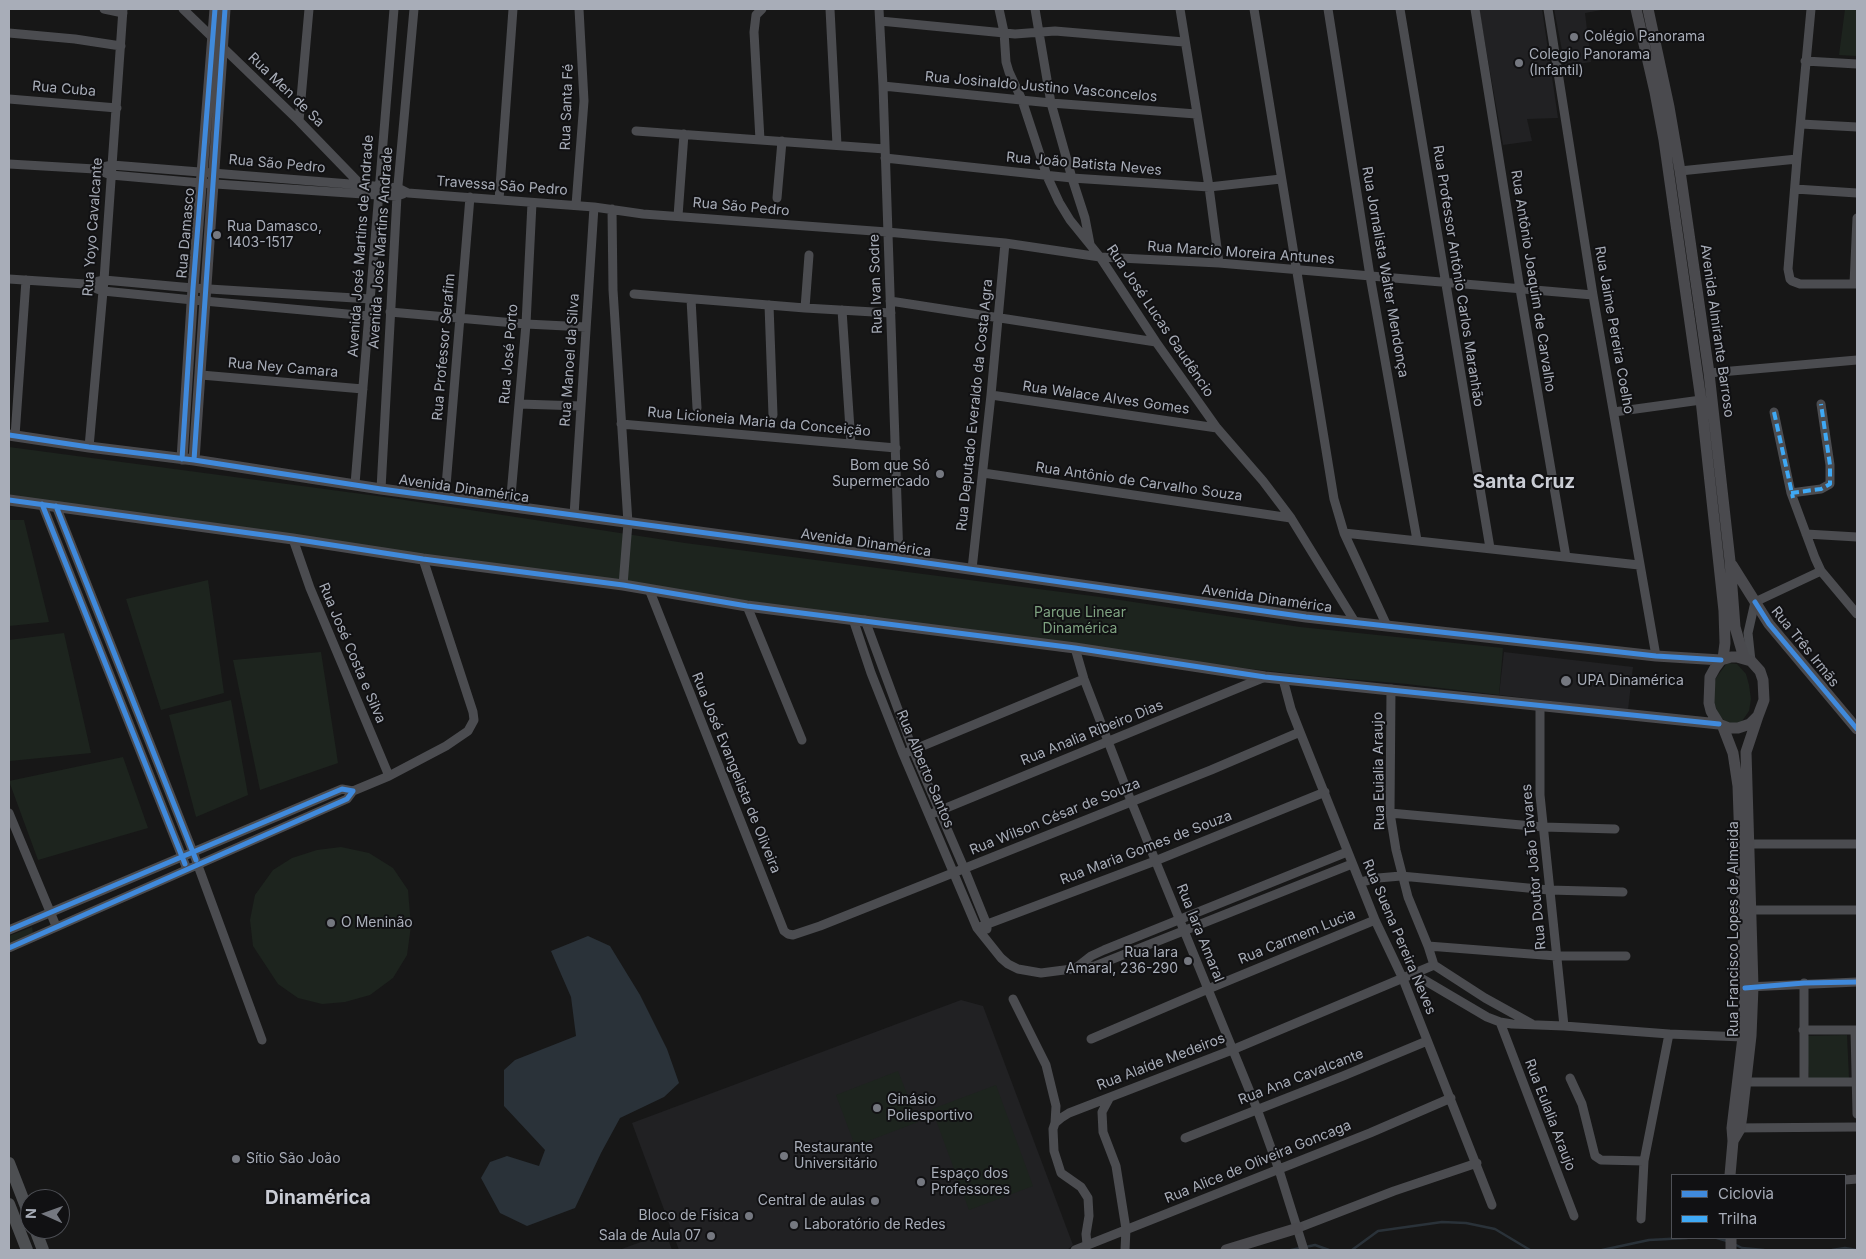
<!DOCTYPE html>
<meta charset="utf-8">
<style>
body{margin:0}
#map{position:relative;width:1866px;height:1259px;overflow:hidden;background:#171717;font-family:Inter,sans-serif}
canvas{display:block}
.frame{position:absolute;inset:0;border:10px solid #a8adb8;pointer-events:none}
.legend{position:absolute;left:1671px;top:1174px;width:175px;height:65px;box-sizing:border-box;background:#111113;border:1px solid #4d4f55;margin:0;padding:6px 9px;list-style:none;font-size:15px;color:#a8adb8}
.legend li{display:flex;align-items:center;gap:10px;height:25px}
.legend b{width:25px;border:1px solid #4d4f55}
.north{position:absolute;left:20px;top:1189px;width:50px;height:50px;box-sizing:border-box;background:#111113;border:1px solid #4d4f55;border-radius:50%;rotate:272deg;font-size:14px;font-weight:700;line-height:20px;text-align:center;color:#a8adb8}
.north::after{content:'';display:block;margin:auto;width:18px;height:22px;background:#757880;clip-path:polygon(50% 0,100% 100%,50% 72%,0 100%)}
</style>
<div id="map">
<canvas width="1866" height="1259"></canvas>
<div class="frame"></div>
<ul class="legend">
<li><b style="height:6px;background:#408adc"></b>Ciclovia</li>
<li><b style="height:6px;background:#3fa9f5"></b>Trilha</li>
</ul>
<div class="north">N</div>
</div>
<script>
const ctx = document.querySelector('canvas').getContext('2d');
ctx.lineJoin = 'round';
function fillPath(path, color) {
  ctx.fillStyle = color;
  ctx.fill(path, 'evenodd');
}
function shape(rows) {
  const path = new Path2D();
  for (const r of rows) {
    path.moveTo(r[0], r[1]);
    for (let i = 2; i < r.length; i += 2) path.lineTo(r[i], r[i + 1]);
  }
  return path;
}
function stroke(path, color, width, dash) {
  ctx.strokeStyle = color;
  ctx.lineWidth = width;
  ctx.lineCap = dash ? 'butt' : 'round';
  ctx.setLineDash(dash || []);
  ctx.stroke(path);
}
function drawText(font, color, halo, rows, align = 'center') {
  ctx.font = font + ' Inter,sans-serif';
  ctx.lineWidth = 4;
  ctx.setLineDash([]);
  ctx.textBaseline = 'middle';
  ctx.strokeStyle = halo;
  ctx.fillStyle = color;
  for (const [text, x, y, turn = 0] of rows) {
    ctx.save();
    ctx.translate(x, y);
    ctx.rotate((+turn || 0) * Math.PI / 180);
    ctx.textAlign = isNaN(turn) ? turn : align;
    if (halo) ctx.strokeText(text, 0, 0);
    ctx.fillText(text, 0, 0);
    ctx.restore();
  }
}
const built = shape([
 [1479,9,1542,9,1558,118,1527,119,1532,141,1503,145],
 [1554,9,1607,9,1585,13,1591,62,1565,66],
 [1504,652,1633,667,1628,710,1499,695],
 [961,1000,983,1006,1073,1245,1067,1250,679,1250,632,1123],
 [666,1233,672,1250,619,1250]
]);
const green = shape([
 [1845,9,1857,9,1857,56,1839,55],
 [9,447,392,498,685,543,1100,597,1300,627,1503,648,1499,695,1407,684,1313,676,1155,658,9,497],
 [9,520,24,520,49,622,9,626],
 [208,580,224,693,161,710,126,599],
 [64,633,91,753,10,761,9,640],
 [321,652,338,763,260,790,233,660],
 [1727,663,1737,664,1746,674,1749,685,1751,699,1749,711,1740,724,1730,725,1719,716,1711,695,1716,678],
 [231,700,248,795,196,817,169,715],
 [123,757,148,828,38,860,9,781],
 [341,847,369,853,393,868,408,890,411,926,407,955,393,978,370,995,345,1002,322,1004,298,998,278,984,253,946,250,920,255,895,273,870,292,858,317,850],
 [32,927,33,933,9,943,9,936],
 [1847,1035,1849,1078,1809,1078,1806,1036],
 [898,1071,918,1122,855,1146,836,1095],
 [996,1085,1033,1186,969,1210,932,1109]
]);
const water = shape([
 [588,936,610,946,640,995,667,1049,679,1083,664,1097,620,1118,601,1153,575,1208,527,1226,500,1213,481,1178,490,1162,507,1156,539,1166,545,1150,504,1106,504,1070,515,1060,576,1036,571,997,551,951]
]);
const stream = shape([
 [1717,1238,1727,1241],
 [1734,1244,1742,1248,1764,1250],
 [1291,1250,1315,1245,1329,1250],
 [1352,1250,1378,1231,1442,1222,1466,1223,1495,1229,1530,1250],
 [1602,1250,1649,1240,1687,1238],
 [1832,1250,1845,1248,1857,1250]
]);
const street = shape([
 [104,9,123,13],
 [183,9,299,121,362,186],
 [830,9,837,145],
 [879,9,883,86,899,559],
 [999,9,1004,32,1006,62,1009,72,1022,100,1047,176,1059,202,1070,220,1100,257,1156,342,1217,428,1263,481,1291,518,1355,622],
 [1035,9,1051,103,1072,178,1085,218,1090,244],
 [1180,9,1209,187,1219,263],
 [1254,9,1334,499,1344,533,1387,626],
 [1328,9,1370,276,1417,540],
 [1400,9,1490,548],
 [1475,9,1520,289,1566,557],
 [1548,9,1593,295,1656,656],
 [880,21,1015,34,1055,31,1184,42],
 [9,33,75,39,121,46],
 [1805,61,1857,64],
 [883,86,1051,103,1196,114],
 [9,99,117,108],
 [299,121,309,9],
 [1801,124,1857,127],
 [636,131,885,149],
 [760,140,754,32,756,15,762,9],
 [885,158,1072,178,1209,187,1281,179],
 [1797,159,1788,269,1790,279,1792,281,1800,284,1857,284],
 [9,164,95,169,111,175,201,183,378,195,397,196,403,194],
 [95,169,112,165,350,184,398,188,408,193,594,207,643,214,887,232,1005,243,1100,257,1219,263,1593,295],
 [1680,171,1797,159,1811,9],
 [1795,189,1857,193],
 [777,198,782,141],
 [499,200,513,9],
 [576,205,584,101,579,9],
 [612,209,613,290,628,523,623,585],
 [678,216,684,134],
 [9,279,85,284,104,280,193,288,371,299],
 [1854,284,1857,218],
 [97,289,103,291,193,300,369,316],
 [634,294,805,308,891,313],
 [691,299,697,408],
 [890,301,1156,342],
 [769,305,773,415],
 [805,308,809,255],
 [842,310,851,444],
 [390,312,526,324,586,327],
 [1709,373,1857,360],
 [201,375,363,389],
 [991,395,1217,428],
 [519,404,581,406],
 [1614,412,1701,400],
 [1774,412,1791,493,1815,558,1821,571,1857,614],
 [621,424,896,448],
 [15,436,26,280],
 [89,447,104,280,123,9],
 [983,473,1291,518],
 [355,484,394,9],
 [381,489,397,196,414,9],
 [1791,493,1821,489,1830,484,1830,465,1821,404],
 [445,498,470,197],
 [42,504,187,869],
 [56,506,193,852,262,1040],
 [510,507,526,324,532,203],
 [574,515,594,207],
 [1344,533,1639,565],
 [1806,534,1857,537],
 [293,539,310,588,389,776],
 [972,569,991,395,1005,243],
 [649,589,784,931,788,934,793,935,820,926,1211,770,1300,732],
 [747,606,802,740],
 [853,619,871,673,903,754,977,928,1001,958,1008,964,1018,969,1041,973,1095,966,1352,864],
 [865,620,913,750,964,868,987,925,987,929],
 [1075,648,1084,679,1131,801,1257,1109,1279,1170,1304,1250],
 [1751,661,1748,633,1755,602,1821,571],
 [1283,679,1291,709,1300,732,1375,920,1403,979,1492,1205],
 [1391,689,1390,813,1396,850,1408,897,1428,946,1434,965],
 [1540,706,1540,795,1564,1026],
 [908,752,1084,679],
 [9,813,56,926],
 [1390,813,1543,827,1615,829],
 [929,815,1265,677],
 [1750,844,1857,844],
 [1361,882,1378,878,1401,876,1549,890,1623,892],
 [1751,910,1857,910],
 [977,928,1155,861,1325,792],
 [9,930,342,789,353,791,389,776,446,746,468,731,474,720,473,712,423,559],
 [1428,946,1556,956,1626,956],
 [9,948,347,799,353,791],
 [1434,965,1485,998,1532,1024],
 [1077,967,1091,956,1104,950,1347,852],
 [1414,974,1487,1017,1500,1022,1512,1024,1564,1026,1669,1034,1743,1037],
 [1747,987,1857,982],
 [1013,999,1046,1065,1056,1106,1055,1123],
 [1500,1022,1574,1216],
 [1803,1030,1857,1030],
 [1855,1030,1857,1114],
 [1091,1039,1208,989,1375,920],
 [1570,1078,1582,1104,1595,1156,1601,1160,1644,1161],
 [1747,1082,1856,1082],
 [1804,1082,1804,983],
 [1110,1097,1102,1112,1103,1132,1116,1166,1126,1229,1125,1250],
 [1734,1128,1857,1127],
 [1185,1138,1343,1076,1427,1041],
 [1845,1180,1857,1179],
 [1641,1219,1644,1161,1669,1034],
 [1298,1228,1394,1191,1477,1163],
 [1087,1244,1086,1234,1089,1216,1088,1198,1081,1187,1061,1173,1054,1151,1053,1129,1055,1123,1061,1118,1069,1113,1232,1050,1434,965],
 [1075,1250,1370,1133,1451,1098]
]);
const secondary = shape([
 [1636,9,1655,92,1664,140,1701,400,1724,611,1725,643,1723,659],
 [1648,9,1669,107,1680,171,1709,373,1730,561,1735,627,1744,658],
 [9,435,89,447,194,460,381,489,899,559,1306,617,1656,656,1721,660],
 [182,459,193,288,215,9],
 [194,460,225,9],
 [9,500,293,539,423,559,623,585,747,606,1075,648,1265,677,1719,724],
 [1732,565,1769,624,1857,729],
 [1731,657,1737,657,1751,661,1760,671,1763,680,1764,700,1758,716,1750,724,1738,728,1729,728,1719,724,1711,711,1709,703,1710,677,1715,668,1721,660,1731,657],
 [1723,727,1733,753,1738,786,1745,988,1743,1037,1732,1128,1733,1141,1730,1175],
 [1733,1141,1740,1129,1742,1115,1751,1036,1753,987,1746,752,1758,716],
 [1731,1238,1731,1250],
 [1226,1250,1298,1228]
]);
const primary = shape([
 [9,1163,30,1217],
 [9,1204,27,1250],
 [35,1229,43,1250]
]);
const quiet = shape([
 [1774,412,1793,498],
 [1791,493,1821,489,1830,484,1830,465,1821,404]
]);
const cycleway = shape([
 [9,435,89,447,194,460,381,489,899,559,1306,617,1656,656,1721,660],
 [182,459,193,288,215,9],
 [194,460,225,9],
 [9,500,293,539,423,559,623,585,747,606,1075,648,1265,677,1719,724],
 [42,504,185,864],
 [56,506,196,860],
 [1755,602,1769,624,1857,729],
 [9,930,342,789,353,791,347,799,9,948],
 [1745,988,1804,983,1857,982]
]);
const markers = [
 [1574,37,5,"#757880"],
 [1519,63,5,"#757880"],
 [217,235,5,"#757880"],
 [940,474,5,"#757880"],
 [1566,681,6,"#757880"],
 [331,923,5,"#757880"],
 [1188,961,5,"#757880"],
 [877,1108,5,"#757880"],
 [784,1156,5,"#757880"],
 [236,1159,5,"#757880"],
 [921,1182,5,"#757880"],
 [875,1201,5,"#757880"],
 [749,1216,5,"#757880"],
 [794,1225,5,"#757880"],
 [711,1236,5,"#757880"]
];
const poiNames = [
 ["Colégio Panorama",1584,37],
 ["Colegio Panorama",1529,55],
 ["(Infantil)",1529,71],
 ["Rua Damasco,",227,227],
 ["1403-1517",227,243],
 ["Bom que Só",930,466,"right"],
 ["Supermercado",930,482,"right"],
 ["UPA Dinamérica",1577,681],
 ["O Meninão",341,923],
 ["Rua Iara",1178,953,"right"],
 ["Amaral, 236-290",1178,969,"right"],
 ["Ginásio",887,1100],
 ["Poliesportivo",887,1116],
 ["Restaurante",794,1148],
 ["Universitário",794,1164],
 ["Sítio São João",246,1159],
 ["Espaço dos",931,1174],
 ["Professores",931,1190],
 ["Central de aulas",865,1201,"right"],
 ["Bloco de Física",739,1216,"right"],
 ["Laboratório de Redes",804,1225],
 ["Sala de Aula 07",701,1236,"right"]
];
const streetNames = [
 ["Rua Josinaldo Justino Vasconcelos",1041,87,5],
 ["Rua Cuba",64,89,5],
 ["Rua Men de Sa",286,90,44],
 ["Rua Santa Fé",567,107,-88],
 ["Rua São Pedro",277,164,5],
 ["Rua João Batista Neves",1084,164,5],
 ["Travessa São Pedro",502,186,4],
 ["Rua São Pedro",741,207,5],
 ["Rua Yoyo Cavalcante",93,227,-86],
 ["Rua Damasco",186,233,-85],
 ["Avenida José Martins de Andrade",361,246,-86],
 ["Avenida José Martins Andrade",381,248,-86],
 ["Rua Marcio Moreira Antunes",1241,253,4],
 ["Rua Jornalista Walter Mendonça",1385,272,80],
 ["Rua Professor Antônio Carlos Maranhão",1458,276,81],
 ["Rua Antônio Joaquim de Carvalho",1533,281,81],
 ["Rua Ivan Sodre",876,284,-92],
 ["Rua José Lucas Gaudêncio",1160,321,56],
 ["Rua Jaime Pereira Coelho",1614,330,80],
 ["Avenida Almirante Barroso",1717,331,82],
 ["Rua Professor Serafim",444,347,-85],
 ["Rua José Porto",509,354,-85],
 ["Rua Manoel da Silva",570,360,-86],
 ["Rua Ney Camara",283,368,5],
 ["Rua Walace Alves Gomes",1106,398,8],
 ["Rua Deputado Everaldo da Costa Agra",975,405,-84],
 ["Rua Licioneia Maria da Conceição",759,422,5],
 ["Rua Antônio de Carvalho Souza",1139,482,8],
 ["Avenida Dinamérica",464,489,8],
 ["Avenida Dinamérica",866,543,8],
 ["Avenida Dinamérica",1267,599,8],
 ["Rua Três Irmãs",1805,647,51],
 ["Rua José Costa e Silva",352,653,67],
 ["Rua Analia Ribeiro Dias",1092,733,-22],
 ["Rua Alberto Santos",925,769,67],
 ["Rua Euialia Araujo",1379,771,-91],
 ["Rua José Evangelista de Oliveira",736,773,68],
 ["Rua Wilson César de Souza",1055,817,-22],
 ["Rua Maria Gomes de Souza",1146,848,-21],
 ["Rua Doutor João Tavares",1534,867,-95],
 ["Rua Francisco Lopes de Almeida",1734,929,-90],
 ["Rua Iara Amaral",1200,933,68],
 ["Rua Carmem Lucia",1297,937,-22],
 ["Rua Suena Pereira Neves",1399,937,67],
 ["Rua Alaíde Medeiros",1161,1062,-21],
 ["Rua Ana Cavalcante",1301,1077,-21],
 ["Rua Eulalia Araujo",1550,1115,69],
 ["Rua Alice de Oliveira Goncaga",1258,1162,-22]
];
const parkNames = [
 ["Parque Linear",1080,613],
 ["Dinamérica",1080,629]
];
const districtNames = [
 ["Santa Cruz",1524,482],
 ["Dinamérica",318,1198]
];
fillPath(built, '#212123');
fillPath(green, '#1d241e');
fillPath(water, '#2a3239');
stroke(stream, '#2a3239', 2.5);
stroke(street, '#4b4c50', 9);
stroke(secondary, '#4a4a4e', 11);
stroke(primary, '#4d4f52', 12);
stroke(quiet, '#3fa9f5', 4, [8, 4]);
stroke(cycleway, '#408adc', 5);
for (const [x, y, r, color] of markers) {
  const dot = new Path2D();
  dot.arc(x, y, r, 0, 2 * Math.PI);
  ctx.fillStyle = color;
  ctx.fill(dot);
  stroke(dot, '#111113', 2);
}
drawText('14px', '#a8adb8', '#111113', poiNames, 'left');
drawText('14px', '#a8adb8', '#111113', streetNames);
drawText('14px', '#7fa381', '#111113', parkNames);
drawText('bold 19px', '#c9ccd4', '#111113', districtNames);
</script>
